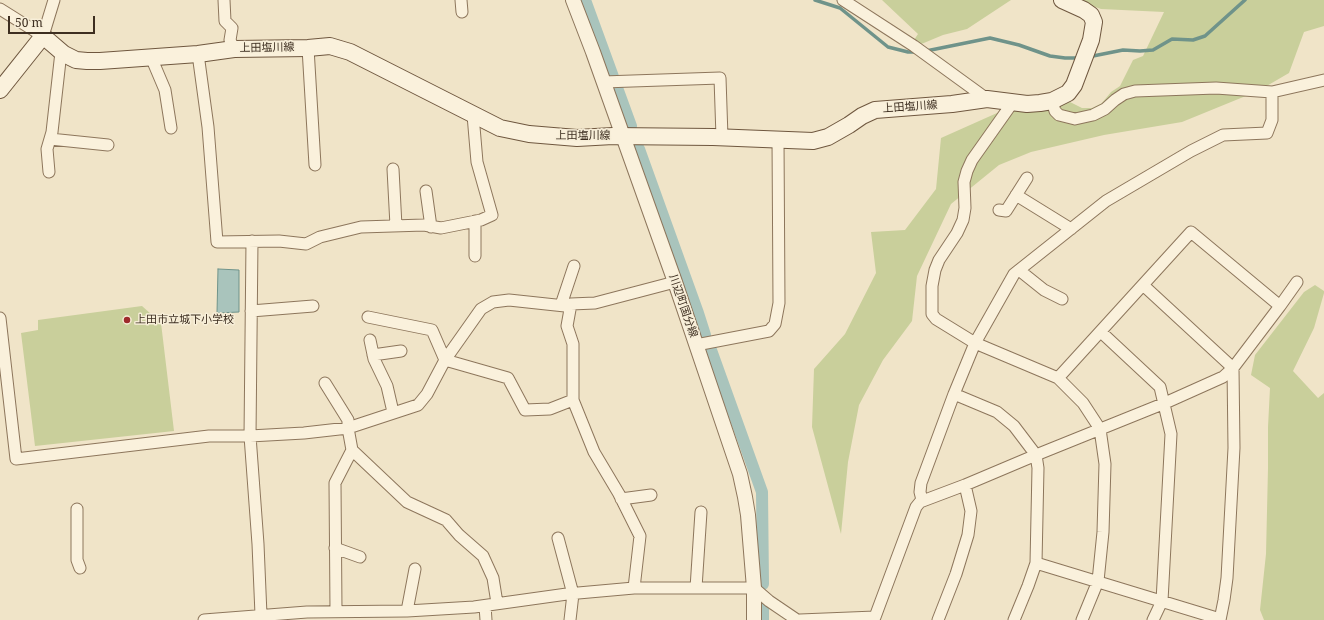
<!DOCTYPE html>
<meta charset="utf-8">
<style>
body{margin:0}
#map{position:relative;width:1324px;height:620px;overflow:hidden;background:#f0e4c8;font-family:"Noto Serif",serif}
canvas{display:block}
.scale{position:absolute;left:8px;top:16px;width:87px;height:18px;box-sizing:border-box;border:2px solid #3d2e20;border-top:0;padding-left:5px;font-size:12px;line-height:14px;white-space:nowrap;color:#3d2e20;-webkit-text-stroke:3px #f7eed8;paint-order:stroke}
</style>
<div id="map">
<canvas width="1324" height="620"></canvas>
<div class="scale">50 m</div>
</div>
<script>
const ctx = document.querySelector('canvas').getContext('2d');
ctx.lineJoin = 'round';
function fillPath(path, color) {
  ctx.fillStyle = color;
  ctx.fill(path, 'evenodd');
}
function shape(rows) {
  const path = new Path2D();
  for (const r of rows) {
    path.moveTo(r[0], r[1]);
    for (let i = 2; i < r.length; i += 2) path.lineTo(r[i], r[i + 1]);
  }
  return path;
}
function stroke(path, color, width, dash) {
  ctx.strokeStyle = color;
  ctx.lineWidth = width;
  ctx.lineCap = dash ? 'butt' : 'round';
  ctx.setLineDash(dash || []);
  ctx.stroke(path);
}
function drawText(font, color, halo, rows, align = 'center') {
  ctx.font = font + ' "Noto Serif","Noto Sans JP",serif';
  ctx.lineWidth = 3;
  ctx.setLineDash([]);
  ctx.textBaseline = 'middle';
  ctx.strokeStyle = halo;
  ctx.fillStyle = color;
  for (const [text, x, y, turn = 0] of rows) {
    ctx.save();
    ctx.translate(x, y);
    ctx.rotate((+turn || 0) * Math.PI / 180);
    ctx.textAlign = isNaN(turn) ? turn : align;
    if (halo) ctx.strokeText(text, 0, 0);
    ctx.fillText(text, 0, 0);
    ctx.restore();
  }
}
const green = shape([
 [882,0,1011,0,967,29,943,35,919,45,914,40,918,34],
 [1076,0,1324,0,1324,26,1304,32,1289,73,1258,91,1182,122,1104,135,1031,152,999,165,951,204,917,276,912,321,883,360,859,405,848,462,841,534,812,427,814,369,845,334,876,273,871,232,905,230,936,189,941,138,1006,109,1058,106,1070,102,1082,108,1092,108,1102,103,1111,92,1120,86,1133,60,1143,56,1164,12,1101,9],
 [1315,285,1324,291,1324,293,1314,328,1293,371,1318,398,1324,393,1324,620,1264,620,1260,610,1266,554,1268,468,1268,427,1270,388,1251,375,1255,355,1304,292],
 [142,306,161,323,174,431,35,446,21,333,38,330,38,320]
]);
const water = shape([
 [218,269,239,270,239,312,217,313,218,269]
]);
const stream = shape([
 [815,0,840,8,888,47,908,52,916,52],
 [926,51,990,38,1019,45,1050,56,1065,58,1079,58],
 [1093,56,1123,50,1140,51,1153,50,1172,39,1193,40,1205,36,1245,0]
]);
const canal = shape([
 [585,0,631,126],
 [639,149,698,313,705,335],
 [711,350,762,492,763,584],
 [763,620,763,606]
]);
const minor = shape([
 [224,0,225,21,232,28,230,40,234,49],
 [461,0,462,12],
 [843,0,914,46,987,99],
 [0,9,43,36,54,0],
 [308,48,315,165],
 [198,54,208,127,217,242,279,241,306,244,320,237,361,227,424,225,441,228,481,220,492,215,477,162,473,115],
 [151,57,165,90,171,128],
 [603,82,720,78,722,137],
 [1052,101,1055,111,1059,115,1075,119,1093,115,1105,109,1115,100,1124,94,1135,91,1216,88,1272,92,1324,80],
 [1013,102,972,160,967,171,964,182,965,208,963,220,957,233,939,260,935,270,932,286,932,314,936,319,975,343,1058,378,1083,403,1100,429,1105,464,1103,532,1098,581,1082,620],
 [50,139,108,145],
 [393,169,396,226],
 [49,172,47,149,52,132,61,52],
 [426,191,431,227],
 [1016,195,1071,229],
 [999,210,1006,211,1027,178],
 [252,241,250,436,258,544,261,615],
 [475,256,475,221],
 [1019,270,1044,290,1062,299],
 [1143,285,1233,368,1234,448,1227,578,1224,600,1220,620],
 [571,304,567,326,573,344,573,400],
 [561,305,574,266],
 [1280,306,1297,282],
 [251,311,313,306],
 [368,317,432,330,445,360],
 [0,318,16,459,209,436,250,436,304,433,348,428,418,405,427,394,445,360,508,378,525,410,550,409,573,400,594,452,619,494,640,536,634,588],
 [1101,332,1160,387,1171,434,1162,601,1153,620],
 [370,340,374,359,387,386,393,412],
 [696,345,769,331,775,324,779,303,778,139],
 [373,355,401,351],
 [445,360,481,309,493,302,509,300,565,306,571,304,595,303,675,282],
 [325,383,348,420,348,428,352,450,335,483,336,611],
 [954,394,997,412,1014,426,1036,455,1038,468,1036,563,1028,586,1014,620],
 [352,450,407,502,446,520,459,535,483,556,493,578,497,603],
 [621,499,651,495],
 [922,500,920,492,921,483,954,394,975,343,1014,274,1106,201,1191,151,1223,135,1267,133,1272,120,1272,92],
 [77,509,77,560,80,568],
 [558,538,573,594,570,620],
 [335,548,360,557],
 [1036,563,1220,619],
 [696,588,701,512],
 [485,606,486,620],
 [407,611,415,569],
 [204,620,307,612,407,611,474,607,567,594,634,588,754,588,769,601,797,620],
 [800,620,875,617,916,507,920,502,965,485,1036,455,1165,403,1223,377,1233,368,1280,306,1191,232,1058,378],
 [938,620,956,574,968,535,971,511,965,485]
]);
const tertiary = shape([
 [573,0,593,52,675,282,740,474,745,497,748,515,754,588,754,620]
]);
const secondary = shape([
 [0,90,43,36,64,54,76,60,87,61,100,61,198,54,234,49,308,48,330,46,350,52,500,128,529,134,577,138,613,136,713,137,813,141,828,137,849,125,862,116,875,110,952,104,987,99,1027,104,1040,103,1052,101,1068,93,1074,85,1091,40,1094,22,1091,15,1084,10,1062,0]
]);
const markers = [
 [127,320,4,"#9e2a2b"]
];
const streetNames = [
 ["上田塩川線",267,48,-1],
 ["上田塩川線",910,107,-4],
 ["上田塩川線",583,136],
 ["川辺町国分線",683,306,71]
];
const poiNames = [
 ["上田市立城下小学校",135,320]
];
fillPath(green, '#c9cf9b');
fillPath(water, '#a9c4bc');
stroke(water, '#6f938a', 1);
stroke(stream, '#6f938a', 3.5);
stroke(canal, '#a9c4bc', 12);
stroke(minor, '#8d765c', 13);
stroke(tertiary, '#8d765c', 16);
stroke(secondary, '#6f573f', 18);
stroke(minor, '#faf1dc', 11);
stroke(tertiary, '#faf1dc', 14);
stroke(secondary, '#faf1dc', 16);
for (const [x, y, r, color] of markers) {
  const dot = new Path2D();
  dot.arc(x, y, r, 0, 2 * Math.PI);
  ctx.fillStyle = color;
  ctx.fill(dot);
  stroke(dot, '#f7eed8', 1.5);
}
drawText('11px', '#3d2e20', '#f7eed8', streetNames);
drawText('11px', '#3d2e20', '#f7eed8', poiNames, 'left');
</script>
